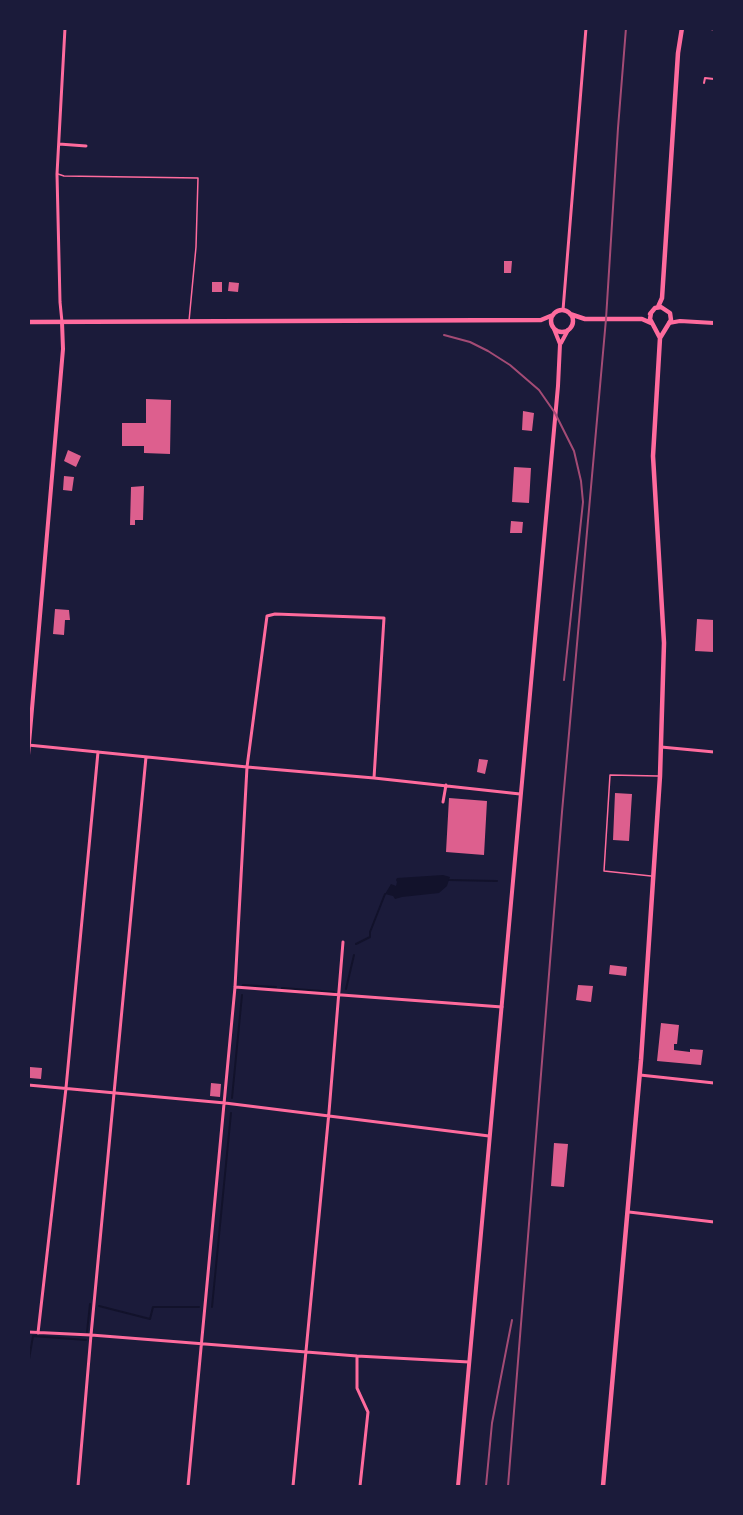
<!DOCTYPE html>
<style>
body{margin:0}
#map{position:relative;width:743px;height:1515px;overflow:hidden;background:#1b1b3a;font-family:"Work Sans",sans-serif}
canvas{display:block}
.frame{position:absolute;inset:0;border:30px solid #1b1b3a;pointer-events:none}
</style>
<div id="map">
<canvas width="743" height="1515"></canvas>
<div class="frame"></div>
</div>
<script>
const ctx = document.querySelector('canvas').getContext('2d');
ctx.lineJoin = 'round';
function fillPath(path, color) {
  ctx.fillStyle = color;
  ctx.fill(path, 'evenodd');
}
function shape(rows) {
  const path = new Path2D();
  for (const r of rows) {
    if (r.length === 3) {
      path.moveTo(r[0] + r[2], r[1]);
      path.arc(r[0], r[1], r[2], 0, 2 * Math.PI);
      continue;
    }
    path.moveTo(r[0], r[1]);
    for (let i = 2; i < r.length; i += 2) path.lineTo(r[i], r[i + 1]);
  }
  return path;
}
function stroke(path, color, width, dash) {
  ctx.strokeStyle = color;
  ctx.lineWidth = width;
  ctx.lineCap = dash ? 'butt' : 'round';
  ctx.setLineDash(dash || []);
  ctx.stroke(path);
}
const water = shape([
 [443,875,450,877,447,886,439,893,402,897,395,899,393,896,385,894,391,884,396,886,397,882,396,880,397,878]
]);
const stream = shape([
 [449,880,497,881],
 [356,944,370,937,370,932,385,894],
 [243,985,276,987],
 [282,988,334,992],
 [346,989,354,955],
 [232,1098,242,995],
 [99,1306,150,1319,153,1307,199,1307],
 [212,1307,231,1113],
 [87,1332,90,1304],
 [28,1365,33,1336,86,1340]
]);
const building = shape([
 [504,261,512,261,511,273,504,273],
 [212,282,222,282,222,292,212,292],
 [229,282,239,283,238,292,228,291],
 [146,399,171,400,170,454,144,453,144,446,122,446,122,423,146,423],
 [523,411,534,413,532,431,522,430],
 [68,450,81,456,76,467,64,461],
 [514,467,531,468,529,503,512,502],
 [64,476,74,477,72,491,63,490],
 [144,486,143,520,135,520,135,525,130,525,131,487],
 [511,521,523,522,522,533,510,533],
 [55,609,69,610,70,620,65,620,64,635,53,634],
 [697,619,714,620,714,652,695,651],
 [479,759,488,760,485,774,477,772],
 [615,793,632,794,629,841,613,840],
 [449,798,487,801,484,855,446,852],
 [610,965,627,967,626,976,609,974],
 [578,985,593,986,591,1002,576,1000],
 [661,1023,679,1025,677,1044,674,1044,674,1050,690,1052,690,1049,703,1050,701,1065,657,1061],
 [30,1067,42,1068,41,1079,30,1078],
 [211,1083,221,1084,220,1097,210,1096],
 [554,1143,568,1144,564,1187,551,1186]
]);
const service = shape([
 [58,174,64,176,198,178,196,247,189,321],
 [651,876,604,871,610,775,658,776]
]);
const pedestrian = shape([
 [704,83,705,78,714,79]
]);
const minor = shape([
 [707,28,714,29],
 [59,144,86,146],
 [563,310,586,28],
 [62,322,60,302,57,174,65,28],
 [28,745,247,767,374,778,520,794],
 [661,747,714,752],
 [443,802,446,785],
 [235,987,502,1007],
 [640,1075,714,1083],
 [28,1085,225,1103,489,1136],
 [629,1212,714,1222],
 [28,1332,91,1335,357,1356,469,1362],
 [38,1333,66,1088,98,752],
 [357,1356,357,1388,368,1412,360,1486],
 [78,1486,91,1335,146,757],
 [188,1486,235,987,247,767,267,616,275,614,384,618,374,778],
 [293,1486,329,1112,343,942]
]);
const tertiary = shape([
 [28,755,63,349,62,322]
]);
const secondary = shape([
 [669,323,680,321,714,323],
 [561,343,568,330],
 [458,1486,558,386,560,344,554,329]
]);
const primary = shape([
 [658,307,662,298,678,53,682,28],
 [562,321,11],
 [570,314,585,319,642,319,651,323],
 [650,314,655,308,661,307,670,313,671,320,660,338],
 [28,322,541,320,553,315],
 [603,1486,641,1060,660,776,664,643,653,456,660,338,650,319,651,313]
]);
const rail = shape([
 [444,335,470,342,488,351,510,365,539,390,555,413,574,451,581,481,583,502,564,680],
 [486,1486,492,1423,512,1320],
 [508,1486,562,812,606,319,618,128,626,28]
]);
fillPath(water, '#12122b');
stroke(stream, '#12122b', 2);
fillPath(building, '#dd5f8e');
stroke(service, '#ff6b9d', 1.5);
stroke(pedestrian, '#ff6b9d', 2);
stroke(minor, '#ff6b9d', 3);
stroke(tertiary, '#ff6b9d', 4);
stroke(secondary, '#ff6b9d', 4);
stroke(primary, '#ff6b9d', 4.5);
stroke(rail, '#a44b75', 2);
</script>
